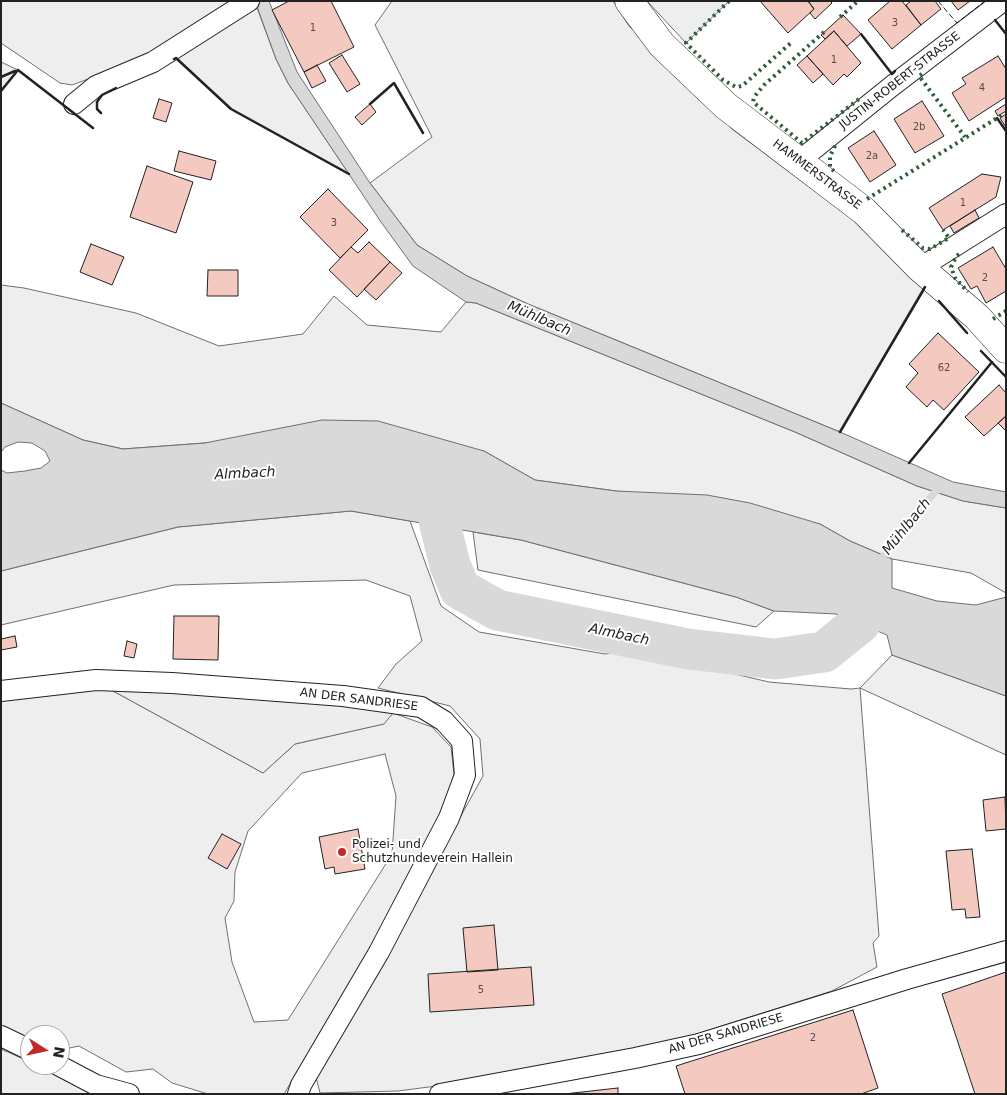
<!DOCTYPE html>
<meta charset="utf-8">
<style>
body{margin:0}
#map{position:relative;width:1007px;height:1095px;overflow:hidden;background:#fff;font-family:"DejaVu Sans",sans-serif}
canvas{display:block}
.frame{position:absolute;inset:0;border:2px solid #222;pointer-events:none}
.north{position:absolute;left:20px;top:1025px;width:50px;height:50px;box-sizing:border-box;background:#fff;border:1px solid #a7a7a7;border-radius:50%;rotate:100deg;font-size:14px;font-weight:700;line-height:20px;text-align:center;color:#222}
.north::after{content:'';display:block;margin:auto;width:18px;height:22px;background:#c62828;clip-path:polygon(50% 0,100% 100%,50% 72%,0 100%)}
</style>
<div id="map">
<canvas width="1007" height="1095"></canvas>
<div class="frame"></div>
<div class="north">N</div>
</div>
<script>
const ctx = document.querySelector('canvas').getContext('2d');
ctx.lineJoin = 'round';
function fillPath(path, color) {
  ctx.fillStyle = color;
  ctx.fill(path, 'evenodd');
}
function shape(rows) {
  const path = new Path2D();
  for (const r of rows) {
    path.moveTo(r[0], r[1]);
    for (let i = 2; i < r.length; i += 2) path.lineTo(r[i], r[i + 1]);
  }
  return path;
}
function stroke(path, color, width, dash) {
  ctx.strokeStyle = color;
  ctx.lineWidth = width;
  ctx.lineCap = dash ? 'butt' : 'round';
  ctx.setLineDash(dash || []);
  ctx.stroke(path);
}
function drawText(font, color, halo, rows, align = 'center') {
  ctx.font = font + ' "DejaVu Sans",sans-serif';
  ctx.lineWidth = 4;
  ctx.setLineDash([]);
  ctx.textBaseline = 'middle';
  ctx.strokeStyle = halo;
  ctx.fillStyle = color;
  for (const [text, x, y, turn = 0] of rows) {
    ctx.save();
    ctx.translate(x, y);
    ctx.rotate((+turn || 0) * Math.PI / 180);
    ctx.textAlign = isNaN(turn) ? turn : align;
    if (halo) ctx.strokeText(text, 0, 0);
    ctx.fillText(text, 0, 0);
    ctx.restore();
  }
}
const green = shape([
 [1,1,240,1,139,60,72,85,60,83,1,43,1,1],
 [392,1,613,1,629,26,732,129,857,223,926,287,840,432,528,304,467,276,417,245,370,183,432,137,375,25,392,1],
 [647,1,729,1,686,43,647,1],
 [256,5,276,59,288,83,349,174,231,109,176,58,256,5],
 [1,62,18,70,1,91,1,62],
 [1,285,24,288,136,313,219,346,303,334,334,296,367,325,441,332,466,302,476,303,795,432,917,486,963,501,1006,508,1006,593,971,573,892,559,850,541,820,524,616,491,535,480,484,451,205,443,123,449,83,440,1,403,1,285],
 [351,511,410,521,441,606,479,632,605,654,632,650,769,682,851,689,860,688,892,655,1006,696,1006,755,860,688,879,936,873,943,877,967,832,991,665,1044,483,1080,398,1091,320,1093,316,1077,483,776,480,739,450,706,378,688,396,664,422,641,410,596,366,580,174,585,1,625,1,571,178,527,351,511],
 [473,532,521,540,736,597,774,611,756,627,478,570,473,532],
 [104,686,263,773,295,744,383,724,393,713,432,727,451,747,454,774,445,805,370,948,284,1094,208,1094,172,1083,153,1069,126,1072,79,1046,60,1050,60,1035,30,1035,30,1041,1,1026,1,700,104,686],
 [385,754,396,796,392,854,288,1020,254,1022,232,962,225,918,234,901,235,872,248,831,302,773,385,754],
 [1,1049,30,1062,30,1065,37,1065,99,1094,1,1094,1,1049]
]);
const parking = shape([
 [104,686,295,699,393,713,384,724,295,744,263,773,104,686]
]);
const water = shape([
 [255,1,269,1,297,72,370,183,417,245,467,276,528,304,840,432,953,482,1006,492,1006,508,963,501,917,486,795,432,476,303,466,302,413,266,381,222,288,83,276,59,255,1],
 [1,403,83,440,123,449,205,443,322,420,378,421,484,451,535,480,616,491,707,495,750,503,820,524,850,541,892,559,892,588,937,601,976,605,1006,597,1006,696,892,655,887,635,836,614,774,611,736,597,521,540,351,511,178,527,1,571,1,470,7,473,25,471,41,468,50,461,45,451,32,443,18,442,5,447,1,452,1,403]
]);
const stream = shape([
 [880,562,881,559,934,493,941,488]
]);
const river = shape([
 [435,481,440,525,450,565,460,589,497,610,688,649,775,659,824,652,860,623,873,601]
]);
const building = shape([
 [289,1,331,1,354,47,304,72,272,10,289,1],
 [760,1,808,1,814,9,788,33,760,1],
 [808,1,830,1,832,3,815,19,810,13,814,9,808,1],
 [890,1,902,1,921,25,892,49,868,20,890,1],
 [911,1,935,1,941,9,921,25,906,5,911,1],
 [951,1,970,1,958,10,951,1],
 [843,15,861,34,847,46,834,31,825,39,821,35,843,15],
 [834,31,861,63,847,77,844,74,833,85,807,56,834,31],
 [342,55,360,84,347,92,329,63,342,55],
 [807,56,823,74,813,83,797,65,807,56],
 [998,56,1006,69,1006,97,969,121,952,93,966,84,962,78,998,56],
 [317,65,326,81,312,88,304,72,317,65],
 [159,99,172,103,166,122,153,118,159,99],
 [922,101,944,136,915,153,894,119,922,101],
 [370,104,376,112,362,125,355,117,370,104],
 [1006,104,1006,111,998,116,995,111,1006,104],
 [1006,114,1006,126,1005,126,1000,118,1006,114],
 [874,131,896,165,870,182,848,148,874,131],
 [179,151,216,161,211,180,174,171,179,151],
 [147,166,193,182,176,233,130,217,147,166],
 [982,174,1001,177,996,197,943,230,929,208,982,174],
 [328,189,368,230,340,258,300,217,328,189],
 [975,210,979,218,954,233,950,226,975,210],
 [369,242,390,262,357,297,329,270,351,247,358,253,369,242],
 [91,244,124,257,112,285,80,272,91,244],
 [993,247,1006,269,1006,291,986,303,977,286,971,289,958,268,993,247],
 [390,262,402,273,376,300,364,289,390,262],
 [208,270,238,270,238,296,207,296,208,270],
 [938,333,979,372,944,410,933,400,927,407,906,387,918,373,909,364,938,333],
 [999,385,1006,393,1006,416,984,436,965,417,999,385],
 [1006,416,1006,431,998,423,1006,416],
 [174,616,219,616,218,660,173,659,174,616],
 [15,636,17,647,1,650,1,639,15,636],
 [127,641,137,644,134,658,124,656,127,641],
 [1005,797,1006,829,986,831,983,800,1005,797],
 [358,829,365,869,335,874,334,867,325,869,319,837,358,829],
 [222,834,241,844,227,869,208,858,222,834],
 [972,849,980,917,966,918,965,909,952,910,946,851,972,849],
 [494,925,498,970,467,972,463,928,494,925],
 [531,967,534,1005,430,1012,428,974,531,967],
 [1006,972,1006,1094,975,1094,942,994,1006,972],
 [853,1010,878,1088,861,1094,685,1094,676,1066,853,1010],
 [618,1088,618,1094,564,1094,618,1088]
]);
const street = shape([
 [74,104,96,86,153,62,249,1],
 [799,161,892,86,1003,1],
 [920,268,1006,214],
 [1,691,96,680,172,683,343,696,421,707,444,721,462,741,465,775,449,818,379,952,301,1085,298,1094],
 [1,1036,30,1050],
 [58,1065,96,1085,129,1094],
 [440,1094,635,1058,699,1044,907,979,1006,951]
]);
const secondary = shape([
 [629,1,662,45,726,106,864,211,920,268,977,317,1006,349]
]);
const hedge = shape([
 [729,1,686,43,723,80,736,87,742,86,792,42],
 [840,17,858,1],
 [824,32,764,85,754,97,753,102,802,143,859,99],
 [922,74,919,76,965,137],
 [834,171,830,168,830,156,836,144],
 [867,199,1002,115],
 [902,230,923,248,930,249,949,238,943,230],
 [959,254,956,257,951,267,955,278,968,292],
 [993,319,1006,311]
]);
const fence = shape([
 [938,1,957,23,985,1]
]);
const wall = shape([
 [995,20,1006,34],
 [861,34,892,74,895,71],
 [174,59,176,58,231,109,349,174],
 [18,70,93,128],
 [1,77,15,71],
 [1,91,18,70],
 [370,104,394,83,423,133],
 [101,113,97,109,97,102,102,95,116,88],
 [997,118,1006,131],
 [939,301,967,333],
 [981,351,1006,377],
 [840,432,925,287],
 [909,463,992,362]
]);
const markers = [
 [342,852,5,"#c62828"]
];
const numberNames = [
 ["3",895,23],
 ["1",313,28],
 ["1",834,60],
 ["4",982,88],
 ["2b",919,127],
 ["2a",872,156],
 ["1",963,203],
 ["3",334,223],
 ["2",985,278],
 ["62",944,368],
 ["5",481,990],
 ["2",813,1038]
];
const streetNames = [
 ["JUSTIN-ROBERT-STRASSE",900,81,-38],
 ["HAMMERSTRASSE",817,175,37],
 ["AN DER SANDRIESE",359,700,7],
 ["AN DER SANDRIESE",726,1034,-16]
];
const poiNames = [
 ["Polizei- und",352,845],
 ["Schutzhundeverein Hallein",352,859]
];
const waterNames = [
 ["Mühlbach",539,319,23],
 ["Almbach",245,474,-3],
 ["Mühlbach",907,527,-51],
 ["Almbach",619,635,12]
];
fillPath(green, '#eee');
stroke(green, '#6f6f6f', 1);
fillPath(parking, '#ededed');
stroke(parking, '#6f6f6f', 1);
fillPath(water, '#d9d9d9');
stroke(water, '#6f6f6f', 1);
stroke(stream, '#d9d9d9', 7);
stroke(river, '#d9d9d9', 41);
fillPath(building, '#f3c9c0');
stroke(building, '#222', 1);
stroke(street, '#222', 22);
stroke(secondary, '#222', 29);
stroke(street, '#fff', 20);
stroke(secondary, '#fff', 28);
stroke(hedge, '#2f5e38', 4, [2.5, 4]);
stroke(fence, '#222', 1, [6, 2.5]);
stroke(wall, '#222', 2.5);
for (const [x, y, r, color] of markers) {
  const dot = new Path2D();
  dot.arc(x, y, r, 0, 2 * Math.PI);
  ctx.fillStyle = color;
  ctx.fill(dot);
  stroke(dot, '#fff', 2);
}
drawText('10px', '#564c4a', null, numberNames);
drawText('12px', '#222', '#fff', streetNames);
drawText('12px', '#222', '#fff', poiNames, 'left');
drawText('italic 14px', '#222', '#fff', waterNames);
</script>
